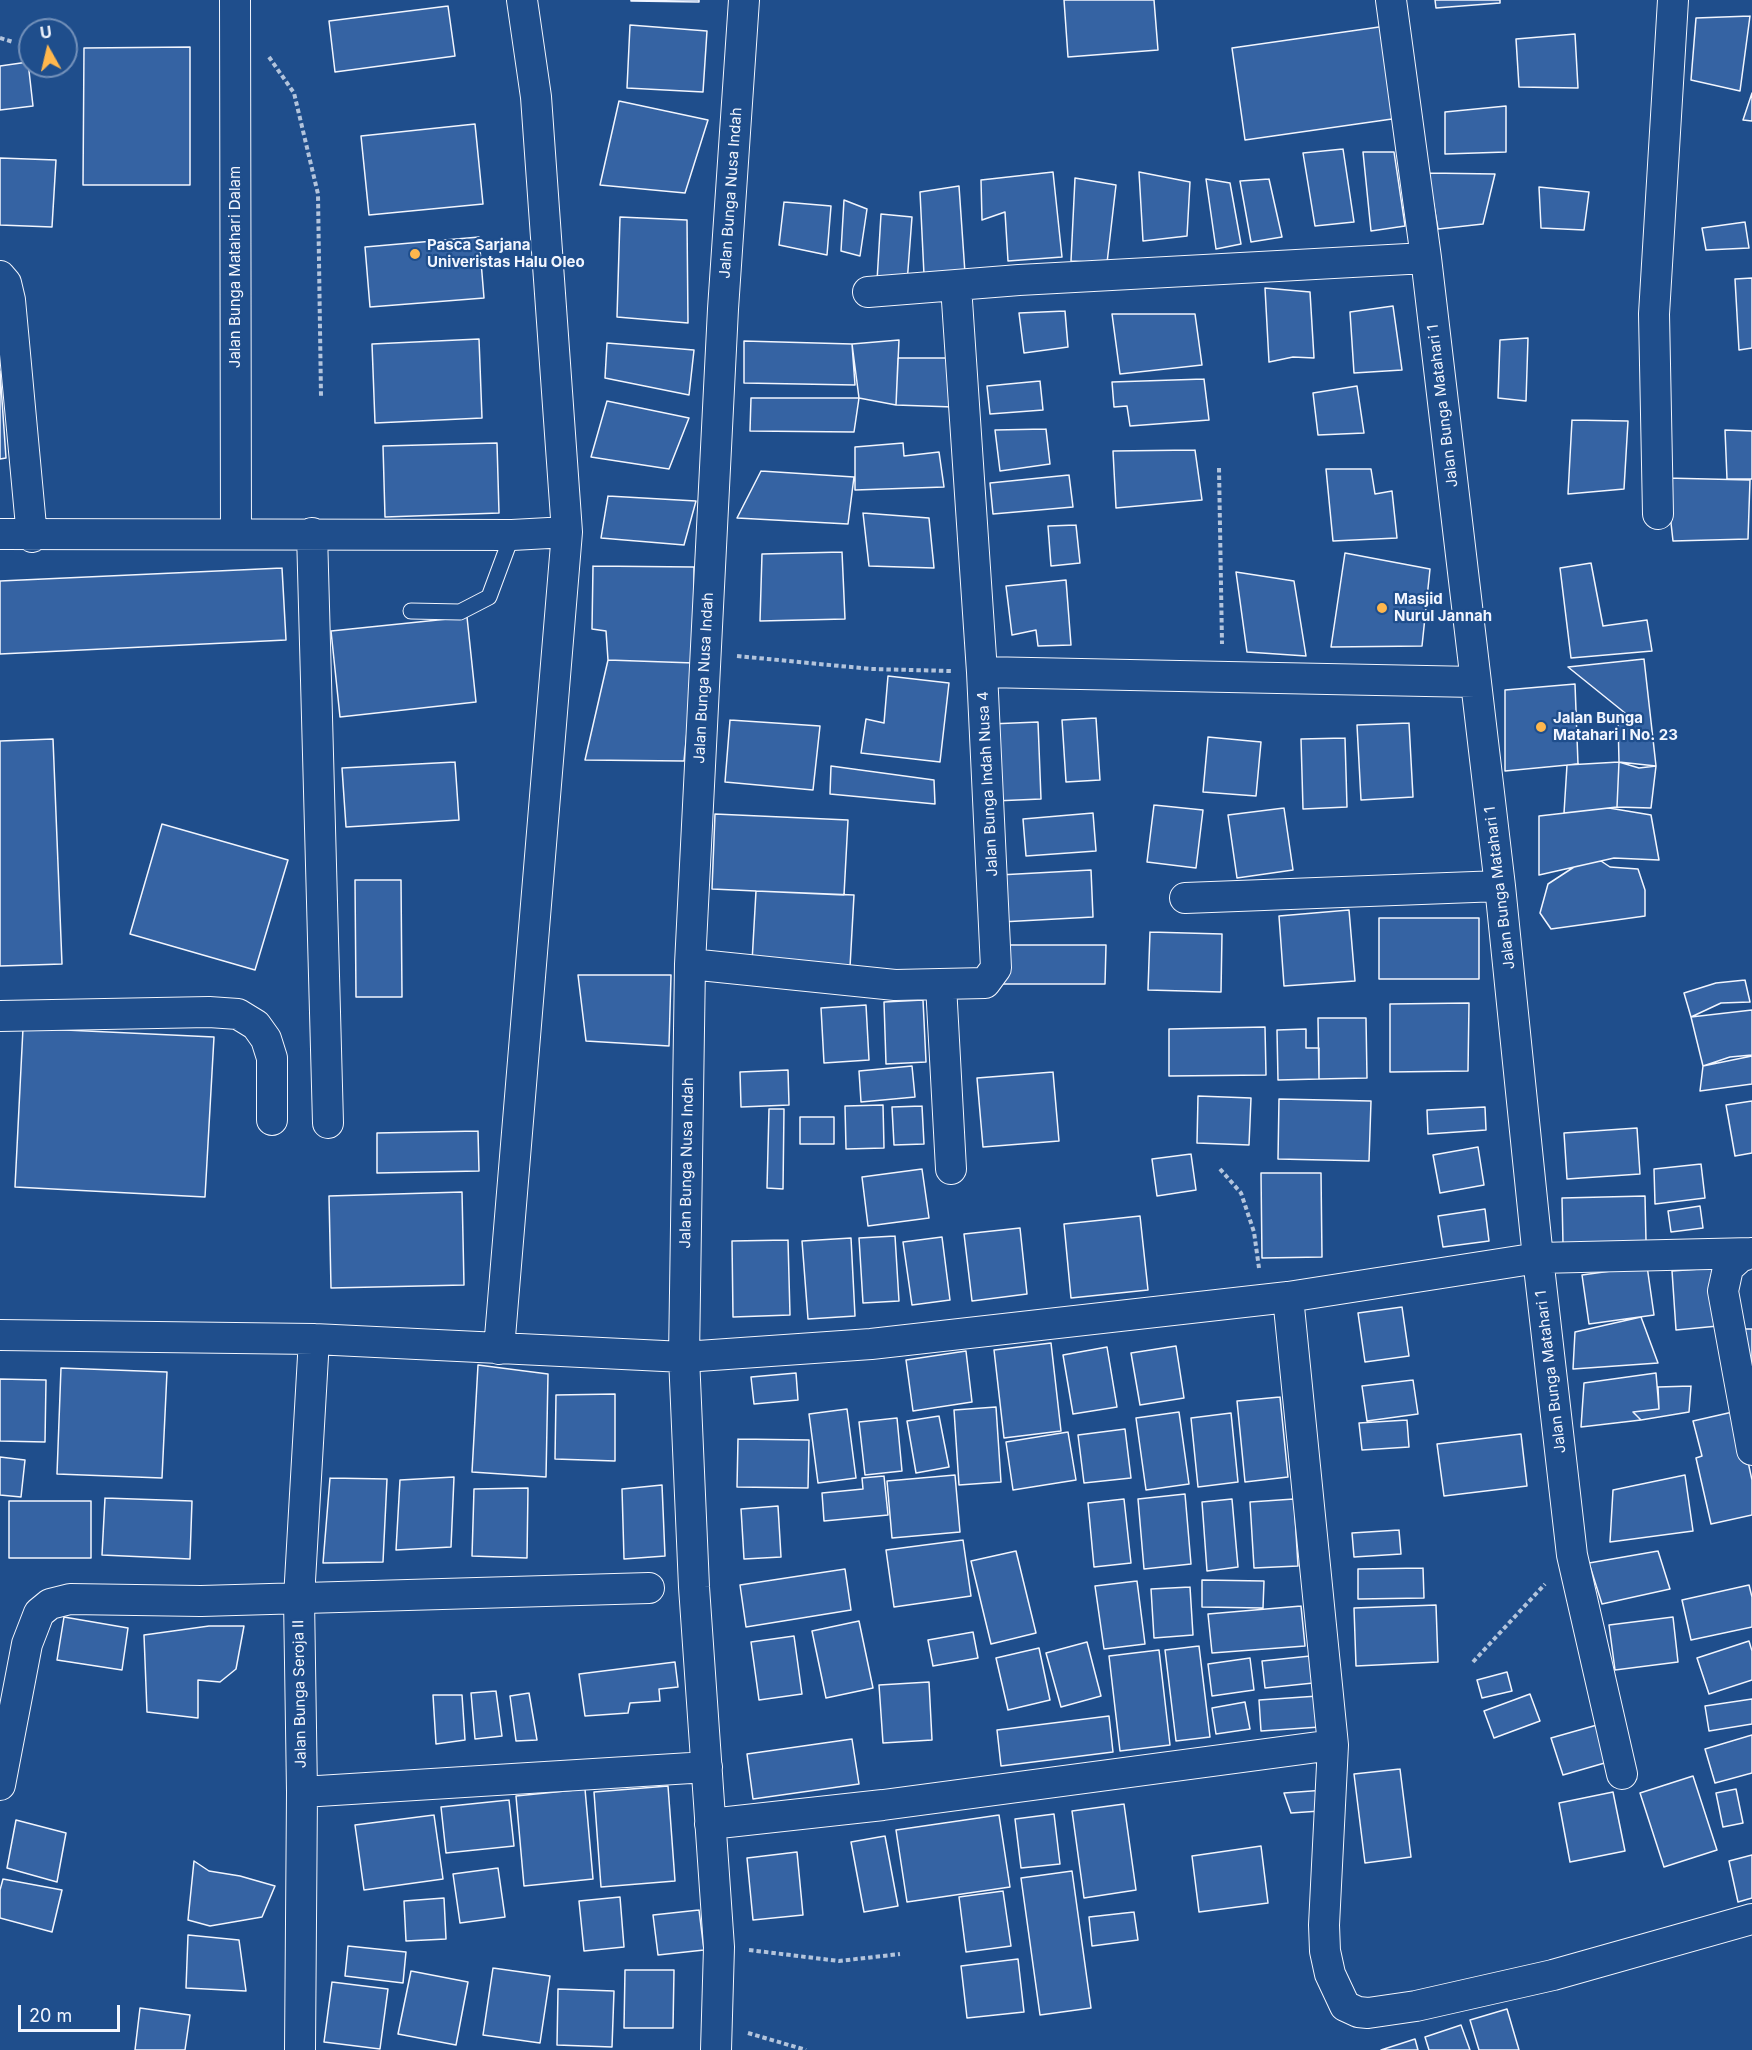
<!DOCTYPE html>
<style>
body{margin:0}
#map{position:relative;width:1752px;height:2050px;overflow:hidden;background:#1f4e8c;font-family:Inter,sans-serif}
canvas{display:block}
.north{position:absolute;left:18px;top:18px;width:60px;height:60px;box-sizing:border-box;background:#1f4e8c;border:2px solid #7391ba;border-radius:50%;rotate:352deg;font-size:16px;font-weight:700;line-height:24px;text-align:center;color:#f2f6ff}
.north::after{content:'';display:block;margin:auto;width:21px;height:27px;background:#ffb74d;clip-path:polygon(50% 0,100% 100%,50% 72%,0 100%)}
.scale{position:absolute;left:18px;top:2005px;width:102px;height:27px;box-sizing:border-box;border:3px solid #f2f6ff;border-top:0;padding-left:8px;font-size:18px;line-height:21px;white-space:nowrap;color:#f2f6ff;-webkit-text-stroke:4px #1f4e8c;paint-order:stroke}
</style>
<div id="map">
<canvas width="1752" height="2050"></canvas>
<div class="north">U</div>
<div class="scale">20 m</div>
</div>
<script>
const ctx = document.querySelector('canvas').getContext('2d');
ctx.lineJoin = 'round';
function fillPath(path, color) {
  ctx.fillStyle = color;
  ctx.fill(path, 'evenodd');
}
function shape(rows) {
  const path = new Path2D();
  for (const r of rows) {
    path.moveTo(r[0], r[1]);
    for (let i = 2; i < r.length; i += 2) path.lineTo(r[i], r[i + 1]);
  }
  return path;
}
function stroke(path, color, width, dash) {
  ctx.strokeStyle = color;
  ctx.lineWidth = width;
  ctx.lineCap = dash ? 'butt' : 'round';
  ctx.setLineDash(dash || []);
  ctx.stroke(path);
}
function drawText(font, color, halo, rows, align = 'center') {
  ctx.font = font + ' Inter,sans-serif';
  ctx.lineWidth = 4.5;
  ctx.setLineDash([]);
  ctx.textBaseline = 'middle';
  ctx.strokeStyle = halo;
  ctx.fillStyle = color;
  for (const [text, x, y, turn = 0] of rows) {
    ctx.save();
    ctx.translate(x, y);
    ctx.rotate((+turn || 0) * Math.PI / 180);
    ctx.textAlign = isNaN(turn) ? turn : align;
    if (halo) ctx.strokeText(text, 0, 0);
    ctx.fillText(text, 0, 0);
    ctx.restore();
  }
}
const building = shape([
 [699,0,699,2,631,1,631,0,699,0],
 [1064,0,1154,0,1158,50,1068,57,1064,0],
 [1435,0,1500,0,1500,3,1436,8,1435,0],
 [448,6,455,56,335,72,329,21,448,6],
 [1750,16,1740,91,1691,80,1696,18,1750,16],
 [630,25,707,31,703,92,627,88,630,25],
 [1386,26,1399,118,1245,140,1232,48,1386,26],
 [1575,34,1578,88,1519,87,1516,39,1575,34],
 [190,47,190,185,83,185,84,48,190,47],
 [28,62,33,106,0,110,0,66,28,62],
 [1752,93,1752,121,1743,120,1752,93],
 [619,101,708,120,685,193,600,185,619,101],
 [1506,106,1506,152,1445,154,1445,112,1506,106],
 [475,124,483,204,369,215,361,136,475,124],
 [1343,149,1354,222,1315,226,1303,153,1343,149],
 [1363,152,1394,152,1405,226,1371,231,1363,152],
 [0,158,56,160,52,227,0,225,0,158],
 [1053,172,1062,257,1008,261,1005,212,982,220,981,180,1053,172],
 [1139,172,1190,182,1187,236,1143,241,1139,172],
 [1428,173,1495,174,1483,224,1438,229,1428,173],
 [1075,178,1116,185,1107,263,1071,261,1075,178],
 [1206,179,1230,183,1241,244,1216,249,1206,179],
 [1269,179,1282,237,1251,242,1240,181,1269,179],
 [959,186,965,273,924,275,920,192,959,186],
 [1539,187,1589,192,1584,230,1541,228,1539,187],
 [844,200,867,209,860,256,841,251,844,200],
 [784,202,831,206,827,255,779,245,784,202],
 [881,214,912,217,907,283,877,281,881,214],
 [620,217,687,220,688,323,617,317,620,217],
 [1745,222,1749,248,1706,250,1702,228,1745,222],
 [479,237,484,298,370,307,365,247,479,237],
 [1752,278,1752,348,1739,350,1735,279,1752,278],
 [1265,288,1310,292,1314,358,1293,357,1269,362,1265,288],
 [1393,306,1402,370,1354,373,1350,312,1393,306],
 [1065,311,1068,347,1024,353,1019,313,1065,311],
 [1112,314,1195,314,1202,365,1120,374,1112,314],
 [1528,338,1526,401,1498,398,1500,340,1528,338],
 [479,339,482,418,375,423,372,344,479,339],
 [899,340,896,405,859,398,852,344,899,340],
 [744,341,852,344,855,385,744,383,744,341],
 [607,343,694,350,689,395,605,378,607,343],
 [898,358,951,358,953,407,896,405,898,358],
 [0,371,6,458,0,459,0,371],
 [1204,379,1209,420,1130,426,1127,406,1114,407,1112,382,1204,379],
 [1040,381,1043,410,990,414,987,386,1040,381],
 [1357,386,1364,433,1318,435,1313,393,1357,386],
 [751,398,859,398,854,432,750,431,751,398],
 [607,401,689,418,669,469,591,457,607,401],
 [1572,420,1628,421,1624,489,1568,494,1572,420],
 [1046,429,1050,464,1000,471,995,430,1046,429],
 [1725,430,1752,431,1752,479,1727,479,1725,430],
 [497,443,499,513,385,517,383,446,497,443],
 [903,443,904,456,939,452,944,487,855,490,855,447,903,443],
 [1195,450,1202,500,1116,508,1113,451,1195,450],
 [1326,469,1371,469,1375,494,1392,491,1397,538,1333,541,1326,469],
 [761,471,854,477,848,524,737,518,761,471],
 [1069,475,1073,507,993,514,990,483,1069,475],
 [1666,478,1750,480,1748,539,1673,541,1666,478],
 [608,496,696,501,684,545,601,538,608,496],
 [863,513,929,518,934,568,869,566,863,513],
 [1076,525,1080,563,1051,566,1048,526,1076,525],
 [842,552,845,619,760,621,762,554,842,552],
 [1345,553,1430,569,1422,646,1331,647,1345,553],
 [1591,563,1603,626,1647,620,1652,651,1571,658,1560,568,1591,563],
 [593,566,694,567,694,663,608,660,606,631,592,629,593,566],
 [282,568,286,640,0,654,0,581,282,568],
 [1236,572,1294,581,1306,656,1247,652,1236,572],
 [1066,580,1071,645,1038,646,1036,630,1012,635,1006,586,1066,580],
 [467,617,476,702,340,717,331,631,467,617],
 [1644,659,1656,766,1639,768,1619,762,1618,719,1630,717,1568,667,1644,659],
 [608,660,694,663,684,761,585,760,608,660],
 [888,676,949,683,940,762,861,753,866,719,884,723,888,676],
 [1575,684,1578,764,1505,771,1505,690,1575,684],
 [1096,718,1100,780,1066,782,1062,720,1096,718],
 [730,720,820,726,813,790,725,782,730,720],
 [1038,722,1041,799,994,801,990,724,1038,722],
 [1409,723,1413,797,1361,800,1357,725,1409,723],
 [1208,737,1261,742,1256,796,1203,792,1208,737],
 [1345,738,1347,807,1303,809,1301,739,1345,738],
 [53,739,62,964,0,966,0,741,53,739],
 [455,762,459,820,346,827,342,768,455,762],
 [1619,762,1617,807,1564,813,1567,765,1619,762],
 [1619,762,1656,766,1651,808,1617,807,1619,762],
 [831,766,934,780,935,804,830,794,831,766],
 [1154,805,1203,810,1196,868,1147,862,1154,805],
 [1284,808,1293,870,1237,878,1228,815,1284,808],
 [1609,808,1651,815,1659,860,1614,858,1539,875,1539,816,1609,808],
 [1093,813,1096,851,1026,856,1023,819,1093,813],
 [715,814,848,820,844,895,712,889,715,814],
 [162,824,288,860,255,970,130,934,162,824],
 [1601,861,1610,867,1638,869,1645,890,1645,916,1551,929,1540,913,1548,884,1574,867,1601,861],
 [1091,870,1093,917,1001,922,999,875,1091,870],
 [355,880,401,880,402,997,356,997,355,880],
 [756,891,854,895,850,967,752,962,756,891],
 [1349,910,1355,981,1284,986,1279,916,1349,910],
 [1379,918,1479,918,1479,979,1379,979,1379,918],
 [1150,932,1222,934,1221,992,1148,990,1150,932],
 [999,945,1106,945,1105,984,999,984,999,945],
 [578,975,671,975,669,1046,586,1041,578,975],
 [1745,980,1750,1002,1721,1003,1691,1017,1684,993,1716,983,1745,980],
 [923,1000,926,1062,886,1064,884,1002,923,1000],
 [1469,1003,1468,1071,1390,1072,1390,1004,1469,1003],
 [866,1005,869,1060,824,1063,821,1008,866,1005],
 [1752,1010,1752,1055,1730,1057,1703,1066,1691,1017,1752,1010],
 [1318,1018,1366,1018,1367,1078,1319,1079,1318,1018],
 [1265,1027,1266,1075,1169,1076,1169,1029,1265,1027],
 [23,1028,214,1037,205,1197,15,1187,23,1028],
 [1306,1029,1306,1048,1319,1048,1319,1079,1278,1080,1277,1030,1306,1029],
 [1752,1056,1752,1084,1700,1091,1703,1066,1752,1056],
 [912,1066,915,1097,861,1102,859,1071,912,1066],
 [788,1070,789,1105,741,1107,740,1072,788,1070],
 [1053,1072,1059,1141,983,1147,977,1078,1053,1072],
 [1198,1096,1251,1098,1249,1145,1197,1143,1198,1096],
 [1279,1099,1371,1101,1369,1161,1278,1159,1279,1099],
 [1752,1101,1752,1153,1735,1156,1726,1105,1752,1101],
 [883,1105,884,1148,846,1149,845,1106,883,1105],
 [922,1106,924,1144,894,1145,892,1107,922,1106],
 [1485,1107,1486,1130,1428,1134,1427,1110,1485,1107],
 [769,1109,784,1109,783,1189,767,1188,769,1109],
 [800,1117,834,1117,834,1144,800,1144,800,1117],
 [1637,1128,1640,1174,1567,1179,1564,1133,1637,1128],
 [478,1131,479,1171,377,1173,377,1133,478,1131],
 [1478,1147,1484,1185,1440,1193,1433,1155,1478,1147],
 [1191,1154,1196,1190,1157,1196,1152,1159,1191,1154],
 [1701,1164,1705,1198,1655,1204,1654,1169,1701,1164],
 [922,1169,929,1218,868,1226,862,1177,922,1169],
 [1261,1173,1321,1173,1322,1257,1262,1258,1261,1173],
 [462,1192,464,1285,331,1288,329,1196,462,1192],
 [1645,1196,1646,1241,1563,1244,1562,1198,1645,1196],
 [1700,1206,1703,1228,1671,1232,1668,1211,1700,1206],
 [1485,1209,1489,1241,1443,1247,1438,1216,1485,1209],
 [1140,1216,1148,1290,1071,1298,1064,1224,1140,1216],
 [1020,1228,1027,1294,972,1301,964,1234,1020,1228],
 [895,1236,899,1301,863,1303,859,1238,895,1236],
 [942,1237,950,1300,912,1305,903,1242,942,1237],
 [851,1238,855,1316,808,1319,802,1241,851,1238],
 [788,1240,790,1315,733,1317,732,1241,788,1240],
 [1647,1266,1654,1315,1589,1324,1582,1275,1647,1266],
 [1714,1268,1718,1326,1676,1330,1672,1271,1714,1268],
 [1402,1307,1409,1356,1365,1362,1358,1313,1402,1307],
 [1641,1317,1658,1363,1573,1369,1575,1332,1641,1317],
 [1743,1329,1752,1329,1752,1372,1743,1329],
 [1051,1343,1061,1431,1004,1438,994,1350,1051,1343],
 [1176,1346,1184,1398,1140,1405,1131,1353,1176,1346],
 [1107,1347,1117,1407,1073,1414,1063,1355,1107,1347],
 [966,1351,972,1402,913,1411,906,1360,966,1351],
 [478,1365,548,1374,546,1477,472,1472,478,1365],
 [61,1368,167,1372,162,1478,57,1474,61,1368],
 [796,1373,798,1400,754,1404,751,1377,796,1373],
 [1656,1373,1659,1409,1633,1412,1641,1420,1581,1427,1584,1383,1656,1373],
 [0,1379,46,1380,45,1442,0,1441,0,1379],
 [1413,1380,1418,1414,1367,1421,1362,1386,1413,1380],
 [1691,1386,1689,1412,1641,1420,1633,1412,1659,1409,1658,1387,1691,1386],
 [615,1394,615,1461,555,1459,556,1395,615,1394],
 [1280,1397,1288,1477,1245,1482,1237,1401,1280,1397],
 [996,1407,1001,1482,959,1485,954,1410,996,1407],
 [847,1409,856,1478,818,1483,809,1414,847,1409],
 [1737,1411,1752,1480,1752,1515,1711,1524,1696,1458,1702,1456,1693,1421,1737,1411],
 [1179,1412,1189,1484,1146,1490,1136,1418,1179,1412],
 [1231,1413,1238,1482,1198,1487,1191,1418,1231,1413],
 [939,1416,949,1467,916,1473,907,1421,939,1416],
 [897,1418,902,1471,865,1475,859,1422,897,1418],
 [1407,1420,1409,1447,1362,1450,1359,1423,1407,1420],
 [1125,1429,1131,1478,1084,1483,1078,1435,1125,1429],
 [1068,1432,1076,1480,1013,1490,1006,1442,1068,1432],
 [1521,1434,1527,1486,1444,1496,1437,1444,1521,1434],
 [738,1439,809,1440,808,1488,737,1487,738,1439],
 [0,1457,25,1460,21,1497,0,1495,0,1457],
 [955,1475,960,1532,892,1538,887,1481,955,1475],
 [1685,1475,1693,1531,1610,1542,1613,1490,1685,1475],
 [884,1476,888,1515,824,1521,822,1493,863,1489,862,1478,884,1476],
 [454,1477,451,1547,396,1550,400,1480,454,1477],
 [330,1478,387,1479,383,1562,323,1563,330,1478],
 [662,1485,665,1556,624,1559,622,1489,662,1485],
 [528,1488,527,1558,472,1556,474,1489,528,1488],
 [1185,1494,1191,1564,1144,1569,1138,1499,1185,1494],
 [105,1498,192,1501,190,1559,102,1555,105,1498],
 [1124,1499,1131,1563,1094,1567,1088,1503,1124,1499],
 [1232,1499,1238,1567,1207,1571,1202,1502,1232,1499],
 [1294,1499,1298,1566,1254,1568,1250,1502,1294,1499],
 [9,1501,91,1501,91,1558,9,1558,9,1501],
 [778,1506,781,1557,744,1559,741,1509,778,1506],
 [1399,1530,1401,1554,1354,1557,1352,1533,1399,1530],
 [963,1540,971,1596,894,1607,886,1550,963,1540],
 [1016,1551,1036,1633,991,1644,971,1561,1016,1551],
 [1658,1551,1670,1589,1602,1604,1589,1563,1658,1551],
 [1423,1568,1424,1598,1358,1599,1358,1569,1423,1568],
 [845,1569,851,1610,746,1627,740,1585,845,1569],
 [1202,1580,1264,1581,1263,1608,1202,1607,1202,1580],
 [1137,1581,1145,1644,1104,1649,1095,1586,1137,1581],
 [1749,1585,1752,1597,1752,1627,1691,1640,1682,1600,1749,1585],
 [1190,1587,1193,1635,1154,1638,1151,1589,1190,1587],
 [1436,1605,1438,1662,1356,1666,1354,1608,1436,1605],
 [1301,1606,1305,1646,1212,1653,1208,1614,1301,1606],
 [64,1617,128,1628,122,1670,57,1660,64,1617],
 [1673,1617,1678,1662,1615,1670,1609,1625,1673,1617],
 [859,1621,873,1688,826,1698,812,1631,859,1621],
 [209,1626,244,1626,236,1669,220,1682,198,1680,198,1718,147,1712,144,1635,209,1626],
 [973,1632,978,1658,933,1666,928,1640,973,1632],
 [794,1636,802,1694,759,1700,751,1642,794,1636],
 [1749,1641,1752,1651,1752,1680,1709,1694,1697,1658,1749,1641],
 [1087,1642,1101,1696,1061,1707,1046,1653,1087,1642],
 [1199,1646,1210,1737,1176,1741,1165,1650,1199,1646],
 [1039,1648,1050,1700,1008,1710,996,1658,1039,1648],
 [1159,1650,1170,1745,1120,1751,1109,1656,1159,1650],
 [1320,1655,1323,1682,1265,1688,1262,1661,1320,1655],
 [1250,1658,1254,1690,1212,1696,1208,1664,1250,1658],
 [675,1662,678,1687,659,1689,660,1701,630,1703,628,1713,585,1716,579,1674,675,1662],
 [1507,1672,1512,1691,1482,1698,1477,1680,1507,1672],
 [929,1682,932,1740,883,1743,879,1685,929,1682],
 [496,1691,502,1736,475,1739,471,1693,496,1691],
 [529,1693,537,1740,516,1741,510,1696,529,1693],
 [1530,1694,1540,1721,1494,1738,1484,1711,1530,1694],
 [433,1695,462,1695,465,1740,436,1744,433,1695],
 [1318,1696,1320,1727,1261,1731,1259,1700,1318,1696],
 [1752,1699,1752,1724,1709,1731,1705,1706,1752,1699],
 [1245,1702,1250,1729,1216,1734,1212,1708,1245,1702],
 [1109,1716,1113,1752,1001,1766,997,1730,1109,1716],
 [1604,1723,1615,1760,1563,1775,1551,1738,1604,1723],
 [1752,1735,1752,1773,1715,1783,1705,1749,1752,1735],
 [852,1739,859,1784,753,1799,747,1754,852,1739],
 [1400,1769,1411,1857,1365,1863,1354,1774,1400,1769],
 [1693,1776,1717,1850,1664,1867,1640,1793,1693,1776],
 [668,1786,675,1881,601,1887,594,1792,668,1786],
 [585,1789,593,1879,524,1886,516,1796,585,1789],
 [1736,1789,1743,1823,1723,1827,1716,1793,1736,1789],
 [1325,1790,1320,1811,1291,1813,1284,1793,1325,1790],
 [1613,1792,1625,1851,1570,1862,1559,1803,1613,1792],
 [509,1800,514,1846,446,1853,441,1807,509,1800],
 [1124,1804,1136,1890,1084,1898,1072,1811,1124,1804],
 [1054,1814,1060,1864,1021,1868,1015,1819,1054,1814],
 [434,1815,443,1879,364,1890,355,1825,434,1815],
 [999,1815,1010,1887,907,1902,896,1830,999,1815],
 [16,1820,66,1833,57,1882,7,1868,16,1820],
 [885,1836,898,1906,864,1912,851,1842,885,1836],
 [1261,1846,1268,1903,1199,1912,1192,1856,1261,1846],
 [797,1852,803,1915,753,1920,747,1858,797,1852],
 [1752,1855,1752,1898,1738,1902,1729,1861,1752,1855],
 [194,1861,209,1871,240,1876,275,1886,262,1917,210,1926,188,1920,194,1861],
 [498,1868,505,1917,460,1923,453,1874,498,1868],
 [1072,1871,1091,2008,1040,2015,1021,1878,1072,1871],
 [3,1879,62,1890,52,1932,0,1918,0,1890,3,1879],
 [1003,1891,1011,1946,966,1952,959,1897,1003,1891],
 [620,1897,624,1947,584,1951,579,1901,620,1897],
 [444,1898,446,1939,406,1941,404,1901,444,1898],
 [699,1910,704,1950,658,1955,653,1915,699,1910],
 [1134,1912,1138,1940,1092,1946,1089,1917,1134,1912],
 [188,1935,239,1940,246,1991,186,1988,188,1935],
 [348,1946,406,1952,403,1983,345,1976,348,1946],
 [1018,1959,1024,2012,967,2018,961,1966,1018,1959],
 [493,1968,550,1976,540,2043,483,2035,493,1968],
 [625,1970,674,1970,673,2028,624,2028,625,1970],
 [411,1971,468,1982,456,2045,398,2034,411,1971],
 [332,1982,388,1989,380,2049,324,2042,332,1982],
 [558,1989,614,1991,612,2047,557,2045,558,1989],
 [140,2008,190,2015,185,2050,135,2050,140,2008],
 [1507,2009,1519,2050,1479,2050,1470,2020,1507,2009],
 [1461,2025,1470,2050,1429,2050,1425,2037,1461,2025],
 [1415,2039,1418,2050,1381,2050,1415,2039]
]);
const path = shape([
 [0,38,13,42],
 [269,57,294,93,318,194,321,396],
 [1219,468,1222,644],
 [737,656,871,669,951,671],
 [1220,1169,1241,1193,1254,1232,1259,1268],
 [1473,1662,1545,1584],
 [749,1950,839,1961,900,1954],
 [748,2033,806,2050]
]);
const service = shape([
 [411,611,460,612,489,597,512,535]
]);
const minor = shape([
 [235,0,236,533],
 [1391,0,1426,258,1500,886,1538,1258,1572,1555,1622,1774],
 [0,276,6,283,10,300,32,537],
 [868,292,1019,280,1426,258],
 [1658,514,1654,314,1673,0],
 [312,533,328,1123],
 [0,534,512,535,567,532],
 [982,672,1475,682],
 [1185,898,1500,886],
 [690,964,895,985,985,983,996,968,982,672,956,286],
 [941,985,951,1169],
 [0,1016,209,1012,238,1014,256,1025,266,1039,272,1058,272,1120],
 [1751,1253,1740,1257,1728,1268,1723,1291,1752,1450],
 [1288,1297,1333,1745,1324,1925,1325,1951,1330,1974,1345,2006,1358,2012,1368,2013,1416,2006,1553,1975,1752,1919],
 [0,1335,314,1339,684,1357,871,1344,1288,1297,1538,1258,1752,1253],
 [499,1349,567,532,536,97,522,0],
 [0,1785,27,1644,39,1613,50,1604,70,1599,201,1601,649,1588],
 [302,1792,707,1767],
 [710,1824,883,1805,1333,1745],
 [300,2050,302,1792,299,1598,314,1339],
 [716,2050,719,1947,694,1587,684,1357,690,964,723,309,744,0]
]);
const markers = [
 [415,254,6,"#ffb74d"],
 [1382,608,6,"#ffb74d"],
 [1541,727,6,"#ffb74d"]
];
const streetNames = [
 ["Jalan Bunga Nusa Indah",731,193,-86],
 ["Jalan Bunga Matahari Dalam",235,267,-90],
 ["Jalan Bunga Matahari 1",1443,406,-97],
 ["Jalan Bunga Nusa Indah",704,678,-87],
 ["Jalan Bunga Indah Nusa 4",988,784,-93],
 ["Jalan Bunga Matahari 1",1500,888,-97],
 ["Jalan Bunga Nusa Indah",687,1163,-89],
 ["Jalan Bunga Matahari 1",1551,1372,-97],
 ["Jalan Bunga Seroja II",300,1694,-91]
];
const poiNames = [
 ["Pasca Sarjana",427,245],
 ["Univeristas Halu Oleo",427,262],
 ["Masjid",1394,599],
 ["Nurul Jannah",1394,616],
 ["Jalan Bunga",1553,718],
 ["Matahari I No. 23",1553,735]
];
fillPath(building, '#3563a3');
stroke(building, '#f2f6ff', 1.5);
stroke(service, '#f2f6ff', 17);
stroke(minor, '#f2f6ff', 32);
stroke(path, '#b3c4dc', 4, [4.5, 3]);
stroke(service, '#1f4e8c', 15);
stroke(minor, '#1f4e8c', 30);
for (const [x, y, r, color] of markers) {
  const dot = new Path2D();
  dot.arc(x, y, r, 0, 2 * Math.PI);
  ctx.fillStyle = color;
  ctx.fill(dot);
  stroke(dot, '#1f4e8c', 2);
}
drawText('15px', '#f2f6ff', '#1f4e8c', streetNames);
drawText('bold 15px', '#f2f6ff', '#1f4e8c', poiNames, 'left');
</script>
